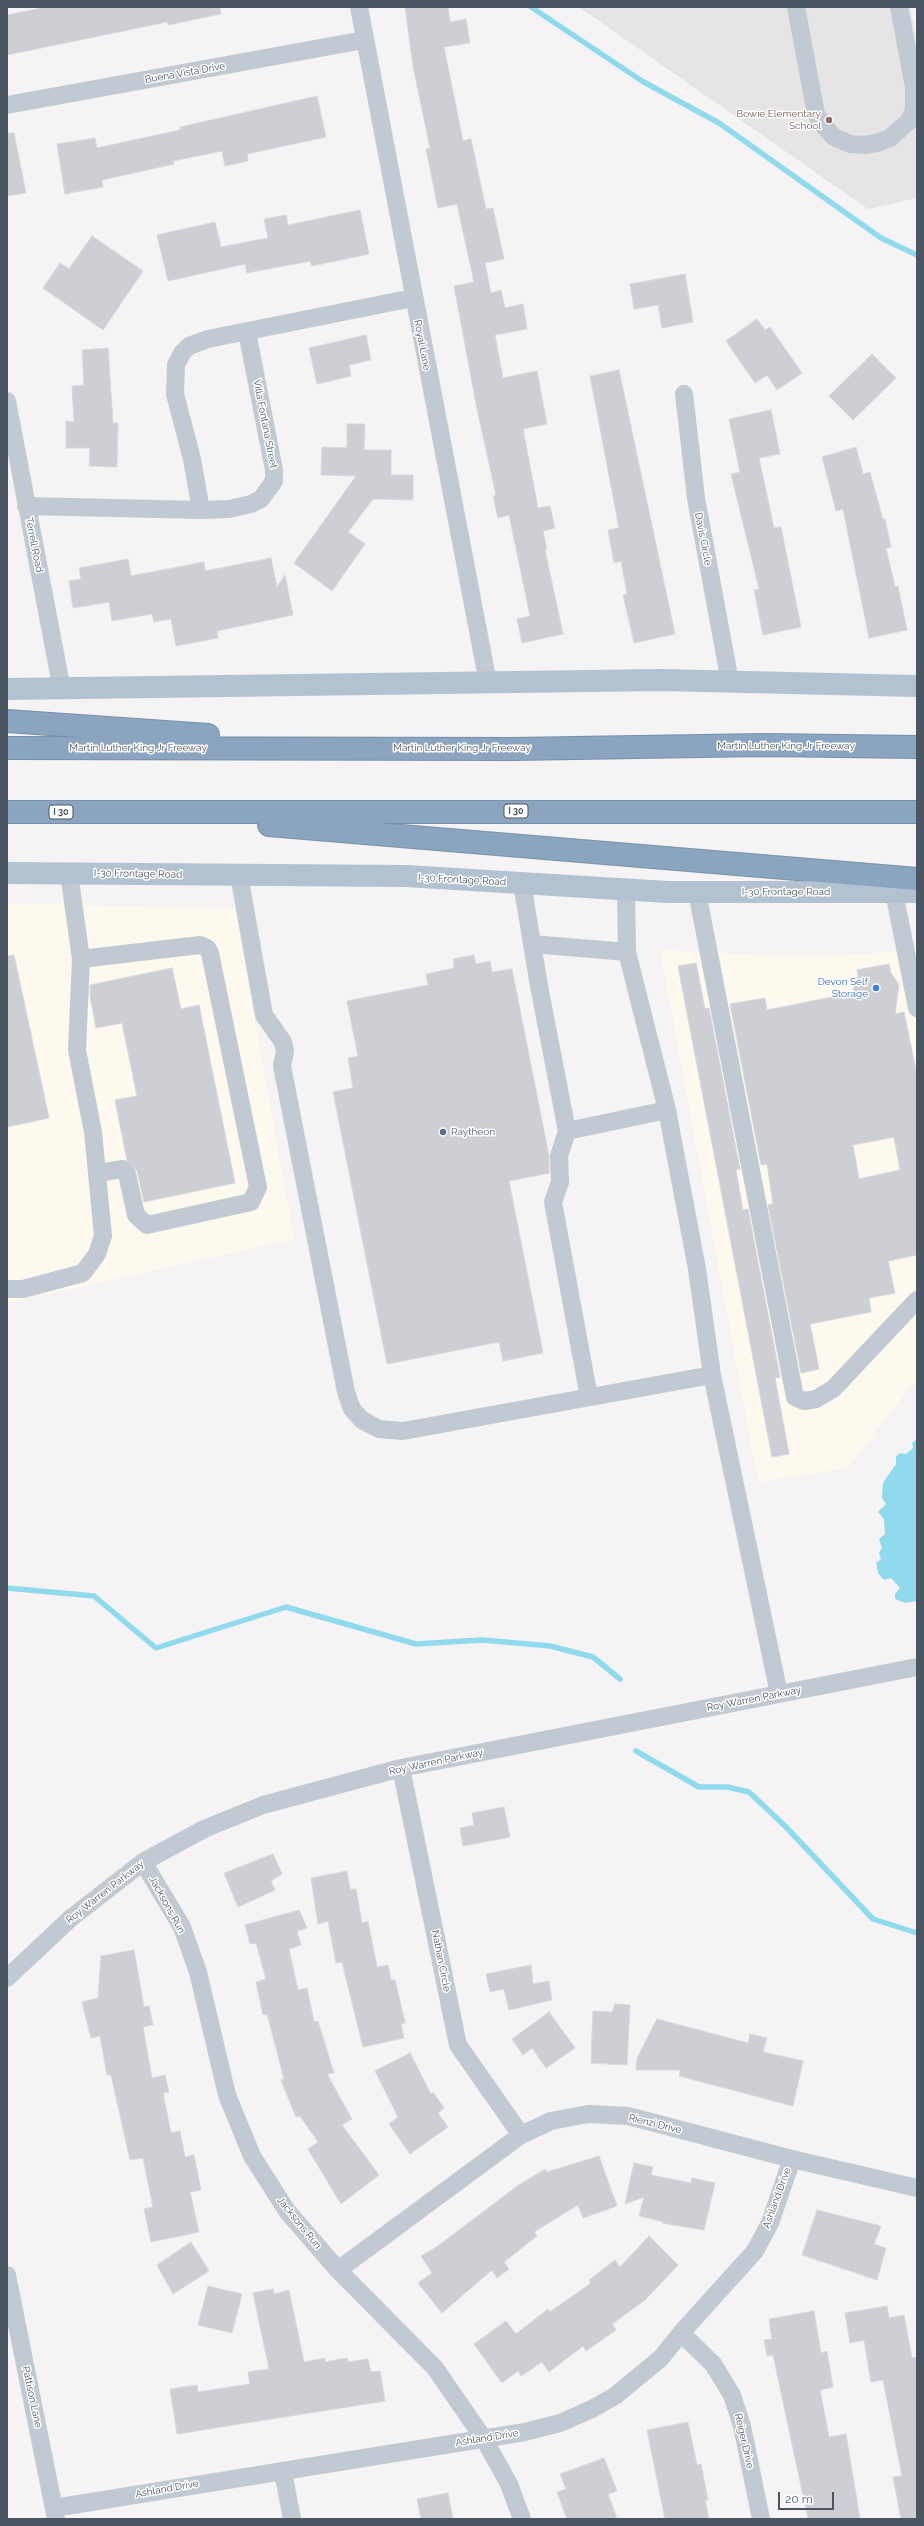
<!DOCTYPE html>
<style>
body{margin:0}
#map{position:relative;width:924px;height:2526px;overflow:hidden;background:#f5f3f3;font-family:Raleway,sans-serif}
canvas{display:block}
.frame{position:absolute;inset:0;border:8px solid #4a5661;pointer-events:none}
.scale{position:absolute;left:778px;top:2492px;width:56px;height:18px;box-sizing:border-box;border:2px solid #4a5661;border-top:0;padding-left:5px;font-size:12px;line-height:14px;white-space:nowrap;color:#4a5661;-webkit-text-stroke:3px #fff;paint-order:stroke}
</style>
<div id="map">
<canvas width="924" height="2526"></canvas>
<div class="frame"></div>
<div class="scale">20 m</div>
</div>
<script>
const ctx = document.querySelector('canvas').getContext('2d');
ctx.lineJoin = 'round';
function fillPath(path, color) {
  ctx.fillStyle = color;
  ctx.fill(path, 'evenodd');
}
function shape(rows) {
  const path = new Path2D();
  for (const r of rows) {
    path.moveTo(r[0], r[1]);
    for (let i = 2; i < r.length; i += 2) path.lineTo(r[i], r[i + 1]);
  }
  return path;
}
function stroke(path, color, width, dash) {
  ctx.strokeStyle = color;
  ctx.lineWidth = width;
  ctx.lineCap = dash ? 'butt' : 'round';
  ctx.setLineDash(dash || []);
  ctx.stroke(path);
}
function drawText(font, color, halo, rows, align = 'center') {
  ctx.font = font + ' Raleway,sans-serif';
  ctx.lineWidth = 3;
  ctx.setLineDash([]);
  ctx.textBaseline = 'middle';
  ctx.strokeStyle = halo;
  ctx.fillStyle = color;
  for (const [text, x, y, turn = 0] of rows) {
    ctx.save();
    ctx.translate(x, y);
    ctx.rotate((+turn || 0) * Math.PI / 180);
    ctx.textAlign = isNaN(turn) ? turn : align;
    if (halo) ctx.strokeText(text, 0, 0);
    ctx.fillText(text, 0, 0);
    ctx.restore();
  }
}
const commercial = shape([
 [7,903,235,909,294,1239,7,1303],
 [660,950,801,957,917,951,917,1378,848,1468,758,1482]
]);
const education = shape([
 [579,7,910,7,917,42,917,198,868,209]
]);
const water = shape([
 [917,1439,917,1601,905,1603,895,1599,895,1594,900,1588,891,1578,884,1580,878,1573,876,1563,881,1559,879,1553,882,1548,879,1539,885,1534,884,1519,878,1512,886,1504,882,1498,883,1483,896,1464,896,1457,900,1453,906,1454,913,1448,912,1443]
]);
const stream = shape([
 [531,7,642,81,719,123,881,238,917,255],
 [7,1588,94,1596,156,1648,286,1607,416,1644,482,1640,550,1646,593,1657,620,1679],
 [636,1751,699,1787,727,1787,749,1792,785,1826,873,1919,917,1933]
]);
const building = shape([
 [47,7,220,7,221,14,168,25,167,22,7,55,7,15,47,7],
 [405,7,448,7,450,22,466,19,470,43,444,47,463,141,471,139,486,209,493,208,504,259,485,263,491,293,501,290,505,308,523,304,527,329,495,335,503,378,537,371,547,424,523,429,538,508,550,506,555,528,543,531,547,549,545,550,563,634,522,643,517,619,530,616,509,515,498,518,493,496,496,495,477,409,454,286,474,282,457,204,438,208,426,149,430,148,413,66,405,7],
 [317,96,326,137,247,154,248,161,225,166,222,151,173,161,174,164,102,180,103,187,65,194,57,144,95,138,97,148,180,130,180,127,317,96],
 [7,133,14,133,26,193,7,196,7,133],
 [360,210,369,254,312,266,310,261,247,273,245,264,168,281,157,235,215,222,221,247,268,238,264,219,286,215,288,225,360,210],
 [92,236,143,271,103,330,43,288,60,263,69,269,92,236],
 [685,274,693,322,662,328,658,305,634,309,630,284,685,274],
 [757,319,765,330,770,327,802,373,777,390,767,375,755,383,726,341,757,319],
 [366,335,371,360,349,365,351,376,317,384,309,348,366,335],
 [108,348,113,423,118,423,117,467,89,466,90,448,66,448,66,421,74,422,72,386,84,385,82,350,108,348],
 [872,354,896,378,853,420,829,396,872,354],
 [619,370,675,634,634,643,623,595,627,594,621,561,614,563,608,530,619,528,590,376,619,370],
 [771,410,780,454,759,458,774,528,781,527,801,627,763,635,754,590,759,589,731,474,740,472,729,419,771,410],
 [347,424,365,424,364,450,391,450,391,475,413,475,413,500,373,499,348,532,365,544,332,591,294,563,356,476,321,475,322,447,347,448,347,424],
 [856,447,863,474,870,472,883,520,885,519,891,547,886,548,895,587,898,586,907,630,869,638,843,509,836,511,822,457,856,447],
 [271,558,277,587,285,575,293,615,217,631,218,638,176,646,171,619,154,622,152,614,112,621,109,602,73,608,69,581,81,579,79,568,128,559,131,576,204,562,205,571,271,558],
 [14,955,49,1118,7,1127,7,956,14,955],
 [474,955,476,964,490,961,492,972,512,969,549,1156,549,1173,509,1181,543,1353,503,1361,499,1342,387,1364,333,1092,353,1088,348,1058,358,1056,347,1001,428,985,426,974,454,968,453,959,474,955],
 [696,963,705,1009,709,1008,740,1169,736,1170,743,1210,748,1209,780,1377,775,1378,789,1454,772,1457,678,966,696,963],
 [889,964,891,973,899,985,895,1014,904,1012,917,1075,917,1255,888,1261,895,1293,869,1298,871,1312,810,1324,819,1369,801,1373,768,1205,773,1204,767,1164,761,1165,730,1004,765,998,767,1010,852,993,858,977,857,970,889,964],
 [894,1137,900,1170,859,1179,853,1145,894,1137],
 [172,968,181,1009,199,1005,235,1183,144,1202,137,1171,127,1160,115,1100,137,1096,122,1023,96,1028,90,996,90,985,172,968],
 [504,1807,510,1837,463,1846,460,1828,474,1825,472,1813,504,1807],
 [273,1854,282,1874,271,1881,275,1890,238,1907,224,1873,273,1854],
 [347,1871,350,1889,356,1889,362,1923,368,1921,377,1967,388,1965,391,1980,395,1980,405,2023,401,2024,404,2038,363,2047,342,1962,336,1963,328,1921,318,1924,311,1878,347,1871],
 [299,1910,307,1928,297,1931,301,1945,289,1949,298,1990,307,1988,314,2022,318,2021,334,2073,327,2074,352,2119,342,2125,379,2175,341,2204,308,2149,318,2142,300,2116,296,2117,281,2080,284,2079,267,2014,263,2015,256,1982,266,1979,256,1943,250,1944,245,1925,299,1910],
 [134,1950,144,2007,149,2006,153,2025,143,2027,152,2078,165,2075,169,2092,163,2093,171,2133,180,2131,185,2157,194,2155,201,2190,190,2192,199,2232,151,2242,144,2209,153,2207,143,2158,130,2160,111,2075,107,2075,100,2036,91,2038,82,2002,98,1998,101,1956,134,1950],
 [531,1965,533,1984,549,1981,552,2000,509,2010,504,1989,490,1992,486,1974,531,1965],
 [615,2004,630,2005,627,2065,591,2063,593,2011,612,2012,615,2004],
 [549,2012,575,2048,546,2068,532,2048,523,2055,512,2039,549,2012],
 [657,2019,748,2043,750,2034,767,2038,763,2052,803,2061,793,2106,679,2076,680,2070,636,2070,637,2058,657,2019],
 [410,2053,431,2094,433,2092,444,2108,438,2113,448,2127,410,2154,389,2124,398,2117,375,2071,410,2053],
 [599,2156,617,2206,583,2218,578,2205,534,2232,537,2236,504,2262,509,2269,497,2278,492,2270,442,2313,418,2283,432,2273,421,2256,438,2246,516,2187,545,2169,547,2172,599,2156],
 [634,2163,653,2167,651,2175,691,2183,692,2178,715,2183,704,2230,662,2223,664,2222,639,2216,644,2197,625,2204,634,2163],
 [817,2210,881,2226,874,2244,886,2248,877,2280,802,2255,817,2210],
 [649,2236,678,2265,645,2300,612,2324,616,2330,586,2351,583,2346,549,2372,542,2362,521,2376,518,2371,502,2383,474,2344,506,2321,516,2334,548,2309,550,2312,591,2283,589,2280,615,2260,620,2267,649,2236],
 [191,2242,209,2271,173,2294,157,2265,191,2242],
 [208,2286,242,2294,232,2333,198,2325,208,2286],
 [273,2289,274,2294,289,2290,304,2362,325,2358,325,2362,347,2358,348,2362,368,2359,371,2372,380,2371,385,2401,177,2434,170,2389,197,2385,198,2392,250,2384,248,2372,269,2369,253,2293,273,2289],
 [887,2306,889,2318,904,2315,912,2358,917,2357,917,2519,901,2519,893,2477,902,2476,883,2380,871,2382,864,2340,850,2343,845,2313,887,2306],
 [814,2311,821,2353,827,2351,833,2387,820,2390,829,2437,846,2434,860,2519,808,2519,773,2355,767,2356,764,2340,772,2339,769,2319,814,2311],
 [688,2422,697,2465,701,2464,708,2500,705,2500,709,2519,665,2519,647,2430,688,2422],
 [604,2458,617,2491,608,2494,617,2519,567,2519,557,2492,566,2489,560,2474,604,2458],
 [448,2493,453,2519,421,2519,417,2499,448,2493]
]);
const minor = shape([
 [359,7,488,683],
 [796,7,816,114,823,125,834,137,850,144,865,145,877,143,890,138,909,121,914,110,914,87,899,7],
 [7,105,364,40],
 [684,394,696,498,730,682],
 [7,401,62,690],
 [26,506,201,510,229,509,251,504,261,499,274,481,274,470,247,332],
 [201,510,192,459,175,394,176,365,182,353,189,346,208,339,413,298],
 [239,875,264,1015,283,1042,285,1051,282,1066,346,1392,352,1409,362,1420,379,1429,403,1431,712,1375,779,1694],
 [522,883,539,986,567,1131,559,1156,560,1182,553,1202,589,1397],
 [626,889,627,952,667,1110,697,1269,712,1375],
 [697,892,795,1397,804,1401,816,1399,833,1389,917,1300],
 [894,892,917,1008],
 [532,944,627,952],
 [81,959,200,945,207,948,210,953,258,1187,251,1202,147,1225,136,1215,127,1174,123,1169,98,1173],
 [567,1131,667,1110],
 [7,1289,23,1289,83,1273,97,1254,103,1236,93,1132,77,1050,81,959,69,873],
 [401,1768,458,2045,521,2135],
 [143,1862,182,1927,198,1972,227,2095,252,2156,287,2211,338,2270,435,2368,484,2439,509,2484,522,2519],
 [7,1978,71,1918,143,1862,204,1829,263,1805,401,1768,917,1667],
 [338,2270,521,2135,551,2121,588,2114,628,2116,792,2159,917,2188],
 [7,2275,56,2519],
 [681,2333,713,2364,732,2395,742,2426,761,2519],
 [283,2472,292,2519],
 [54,2508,525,2432,560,2423,592,2409,615,2396,661,2358,681,2333,755,2251,770,2223,792,2159]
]);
const major = shape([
 [7,689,661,680,917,686],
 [7,873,406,876,668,892,917,892]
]);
const highway = shape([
 [7,721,208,735],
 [7,748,512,749,764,745,917,747],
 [7,812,917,812],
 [269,825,917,879]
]);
const markers = [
 [829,120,4,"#8d6e63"],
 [876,988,4,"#3f7fe0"],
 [443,1132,4,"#5c6f8a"]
];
const shields = [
 [516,811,24],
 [61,812,24]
];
const shieldNames = [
 ["I 30",516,811],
 ["I 30",61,812]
];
const streetNames = [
 ["Buena Vista Drive",185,73,-10],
 ["Royal Lane",422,345,79],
 ["Villa Fontana Street",265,424,79],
 ["Davis Circle",703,539,79],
 ["Terrell Road",34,545,79],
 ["Martin Luther King Jr Freeway",786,746],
 ["Martin Luther King Jr Freeway",138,748],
 ["Martin Luther King Jr Freeway",462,748],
 ["I-30 Frontage Road",138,874,1],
 ["I-30 Frontage Road",462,880,3],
 ["I-30 Frontage Road",786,892],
 ["Roy Warren Parkway",754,1699,-11],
 ["Roy Warren Parkway",436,1762,-12],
 ["Roy Warren Parkway",105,1892,-38],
 ["Jacksons Run",167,1905,61],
 ["Nathan Circle",441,1961,79],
 ["Rienzi Drive",655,2124,14],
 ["Ashland Drive",777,2198,-70],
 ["Jacksons Run",299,2223,51],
 ["Pattison Lane",32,2397,78],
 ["Ashland Drive",487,2438,-9],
 ["Reiger Drive",744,2441,77],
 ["Ashland Drive",167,2489,-10]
];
const educationNames = [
 ["Bowie Elementary",821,114],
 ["School",821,126]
];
const shopNames = [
 ["Devon Self",868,982],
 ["Storage",868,994]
];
const serviceNames = [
 ["Raytheon",451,1132]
];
fillPath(commercial, '#fdf9ef');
fillPath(education, '#e6e4e5');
fillPath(water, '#90daee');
stroke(stream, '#90daee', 5.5);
fillPath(building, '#cdcfd5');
stroke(building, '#d7d9de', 1);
stroke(highway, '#7690ad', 24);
stroke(minor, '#c1cad2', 18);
stroke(major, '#b3c2d1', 22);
stroke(highway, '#8ba5c1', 22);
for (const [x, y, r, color] of markers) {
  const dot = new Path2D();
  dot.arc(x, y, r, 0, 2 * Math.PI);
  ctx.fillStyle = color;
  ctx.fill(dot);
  stroke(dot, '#fff', 1.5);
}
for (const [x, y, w] of shields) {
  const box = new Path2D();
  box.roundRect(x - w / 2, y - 7, w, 14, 3);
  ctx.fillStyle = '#fff';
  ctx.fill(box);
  stroke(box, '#4a5661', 1);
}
drawText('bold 9px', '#4a5661', null, shieldNames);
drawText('10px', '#4a5661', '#fff', streetNames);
drawText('10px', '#785e54', '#fff', educationNames, 'right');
drawText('10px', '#366cbe', '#fff', shopNames, 'right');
drawText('10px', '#4e5e75', '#fff', serviceNames, 'left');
</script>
